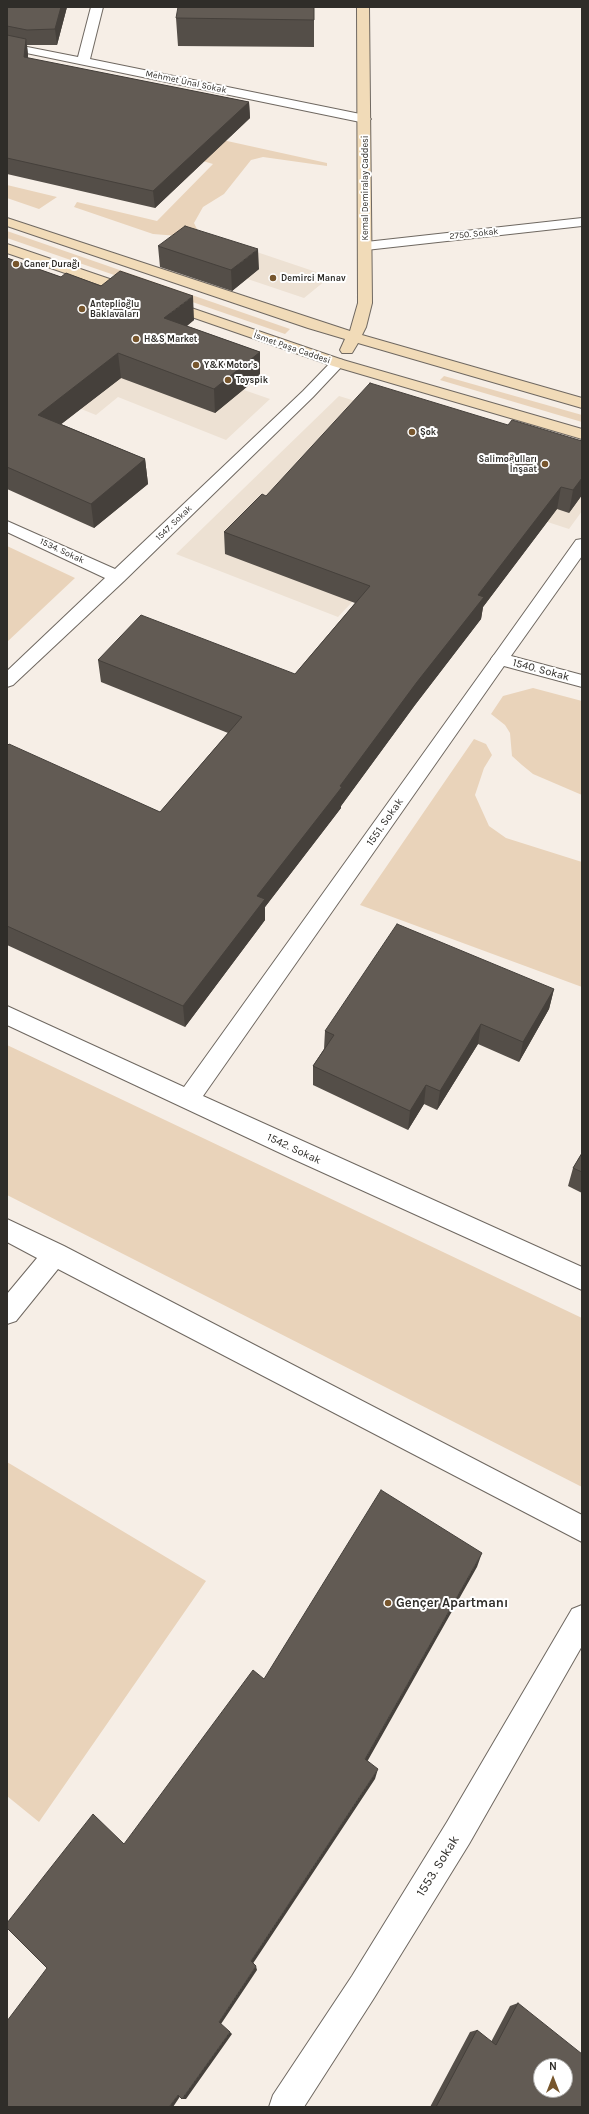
<!DOCTYPE html>
<meta charset="utf-8">
<style>
body{margin:0}
#map{position:relative;width:589px;height:2114px;overflow:hidden;background:#f6eee6;font-family:Karla,sans-serif}
canvas{display:block}
.frame{position:absolute;inset:0;border:8px solid #2f2d29;pointer-events:none}
.north{position:absolute;left:533px;top:2058px;width:40px;height:40px;box-sizing:border-box;background:#fff;border:1px solid #acaba9;border-radius:50%;rotate:0deg;font-size:11px;font-weight:700;line-height:16px;text-align:center;color:#2f2d29}
.north::after{content:'';display:block;margin:auto;width:14px;height:18px;background:#77562d;clip-path:polygon(50% 0,100% 100%,50% 72%,0 100%)}
</style>
<div id="map">
<canvas width="589" height="2114"></canvas>
<div class="frame"></div>
<div class="north">N</div>
</div>
<script>
const ctx = document.querySelector('canvas').getContext('2d');
ctx.lineJoin = 'round';
function fillPath(path, color) {
  ctx.fillStyle = color;
  ctx.fill(path, 'evenodd');
}
function shape(rows) {
  const path = new Path2D();
  for (const r of rows) {
    path.moveTo(r[0], r[1]);
    for (let i = 2; i < r.length; i += 2) path.lineTo(r[i], r[i + 1]);
  }
  return path;
}
function stroke(path, color, width, dash) {
  ctx.strokeStyle = color;
  ctx.lineWidth = width;
  ctx.lineCap = dash ? 'butt' : 'round';
  ctx.setLineDash(dash || []);
  ctx.stroke(path);
}
function drawText(font, color, halo, rows, align = 'center') {
  ctx.font = font + ' Karla,sans-serif';
  ctx.lineWidth = 4;
  ctx.setLineDash([]);
  ctx.textBaseline = 'middle';
  ctx.strokeStyle = halo;
  ctx.fillStyle = color;
  for (const [text, x, y, turn = 0] of rows) {
    ctx.save();
    ctx.translate(x, y);
    ctx.rotate((+turn || 0) * Math.PI / 180);
    ctx.textAlign = isNaN(turn) ? turn : align;
    if (halo) ctx.strokeText(text, 0, 0);
    ctx.fillText(text, 0, 0);
    ctx.restore();
  }
}
const built = shape([
 [239,246,325,275,325,281,304,298,212,267],
 [7,282,249,377,244,390,270,399,226,440,118,397,96,415,7,379],
 [339,396,488,442,582,465,582,511,569,529,456,492,338,617,176,554]
]);
const green = shape([
 [218,139,327,163,327,166,263,157,251,160,224,194,203,207,194,223,199,233,178,236,153,234,74,207,77,202,157,221,213,164,196,159],
 [7,185,57,197,39,209,7,198],
 [7,231,290,329,285,334,7,238],
 [444,376,582,415,582,422,440,380],
 [7,546,75,578,7,642],
 [533,688,582,701,582,795,533,774,522,765,512,756,510,733,505,725,491,714,503,696],
 [474,739,486,744,492,755,484,768,475,795,489,826,506,838,582,862,582,987,360,905],
 [7,1045,582,1318,582,1487,7,1195],
 [7,1462,206,1581,39,1822,7,1796]
]);
const lane = shape([
 [582,218,582,226,366,250,359,246,366,242,582,218],
 [582,539,582,556,506,663,500,665,494,663,491,659,494,655,576,540,582,539],
 [7,1219,64,1246,582,1515,582,1542,58,1269,16,1321,7,1324,7,1294,37,1258,7,1242,7,1219],
 [582,1605,582,1646,469,1844,374,1998,304,2107,269,2107,273,2095,352,1976,447,1822,572,1609,582,1605]
]);
const street = shape([
 [91,7,103,7,90,59,365,115,371,119,365,123,7,49,7,43,78,57,91,7],
 [338,359,343,360,345,363,313,397,124,581,13,685,7,687,7,671,105,578,7,532,7,521,115,569,303,391,333,360,338,359],
 [500,653,582,675,582,687,504,666,203,1096,582,1267,582,1290,293,1159,7,1025,7,1006,184,1087,494,655,500,653]
]);
const secondary = shape([
 [357,7,369,7,372,303,366,327,362,335,582,398,582,408,358,343,352,353,342,353,340,350,345,339,308,328,7,226,7,218,350,331,358,303,357,7],
 [7,244,139,289,141,292,139,295,129,295,7,253,7,244],
 [165,299,343,360,582,429,582,439,333,366,160,306,158,303,160,300,165,299]
]);
const wall = shape([
 [7,7,67,7,57,45,27,45,28,55,28,58,249,102,250,118,155,208,7,174],
 [314,7,314,47,178,46,176,18],
 [158,246,259,269,232,291,160,267],
 [7,258,61,277,194,320,187,326,260,352,260,376,215,413,121,378,61,424,145,459,148,484,94,528,7,489],
 [508,425,582,441,582,495,569,513,557,509,483,607,481,619,415,705,341,806,341,808,265,907,265,920,185,1027,7,945,7,746,160,812,228,733,101,682,98,660,295,674,355,603,225,554,224,532,266,496],
 [554,989,549,1009,519,1062,478,1044,437,1110,424,1104,408,1130,313,1085,313,1066,324,1049,325,1031],
 [582,1153,582,1193,568,1186,573,1168],
 [518,2003,582,2107,430,2107,470,2032,477,2030,491,2042,510,2006]
]);
const shadedWall = shape([
 [61,7,67,7,57,45,55,29],
 [26,39,28,55,26,73,24,57],
 [249,102,250,118,155,208,153,191],
 [258,249,259,269,232,291,231,270],
 [193,296,194,320,166,342,164,318],
 [260,352,260,376,215,413,214,389],
 [118,353,121,378,42,439,38,415],
 [145,459,148,484,94,528,91,504],
 [582,478,582,495,569,513,573,490],
 [561,487,557,509,483,607,481,619,415,705,341,806,341,808,265,907,265,920,185,1027,183,1006,257,896,340,786,478,595],
 [554,989,549,1009,519,1062,523,1042],
 [481,1024,478,1044,437,1110,440,1091],
 [426,1085,424,1104,408,1130,410,1111],
 [482,1553,477,1567,363,1769,365,1759],
 [378,1769,375,1779,252,1965,251,1961],
 [256,1966,257,1970,221,2024,219,2022],
 [230,2032,232,2034,186,2099,182,2099],
 [178,2095,181,2095,173,2107,169,2107]
]);
const building = shape([
 [7,7,61,7,55,29,27,30,7,26,7,7],
 [178,7,314,7,314,20,176,18,178,7],
 [7,35,26,39,24,57,249,102,153,191,7,158,7,35],
 [185,226,258,249,231,270,158,246,185,226],
 [7,258,61,277,66,273,101,286,120,271,193,296,164,318,260,352,214,389,118,353,38,415,145,459,91,504,7,467,7,258],
 [370,383,508,425,512,420,582,441,582,478,573,490,561,487,478,595,484,597,417,682,340,786,342,787,257,896,265,899,183,1006,7,926,7,746,9,744,160,812,242,717,98,660,141,615,295,674,370,586,224,532,262,494,266,496,370,383],
 [397,924,554,989,523,1042,481,1024,440,1091,426,1085,410,1111,313,1066,334,1035,325,1031,397,924],
 [582,1153,582,1172,573,1168,582,1153],
 [381,1490,482,1553,365,1759,378,1769,251,1961,256,1966,219,2022,230,2032,182,2099,178,2095,169,2107,7,2107,7,2021,47,1968,7,1928,7,1923,93,1814,124,1844,253,1670,264,1679,381,1490],
 [518,2003,582,2054,582,2107,436,2107,477,2030,496,2045,518,2003],
 [541,2066,565,2066,565,2090,541,2090,541,2066]
]);
const markers = [
 [16,264,4,"#77562d"],
 [273,278,4,"#77562d"],
 [82,309,4,"#77562d"],
 [136,339,4,"#77562d"],
 [196,365,4,"#77562d"],
 [228,380,4,"#77562d"],
 [412,432,4,"#77562d"],
 [545,464,4,"#77562d"],
 [388,1603,4,"#77562d"]
];
const farStreetnames = [
 ["Mehmet Ünal Sokak",186,82,12],
 ["Kemal Demiralay Caddesi",365,188,-90],
 ["2750. Sokak",474,234,-6],
 ["İsmet Paşa Caddesi",292,348,19],
 ["1547. Sokak",174,523,-44],
 ["1534. Sokak",62,551,25]
];
const farPoinames = [
 ["Caner Durağı",24,264],
 ["Demirci Manav",281,278],
 ["Anteplioğlu",90,304],
 ["Baklavaları",90,314],
 ["H&S Market",144,339],
 ["Y&K Motor's",204,365],
 ["Toyspik",236,380],
 ["Şok",420,432],
 ["Salimoğulları",537,459,"right"],
 ["İnşaat",537,469,"right"]
];
const streetNames = [
 ["1540. Sokak",541,670,15],
 ["1551. Sokak",385,822,-55],
 ["1542. Sokak",294,1149,25]
];
const nearPoinames = [
 ["Gençer Apartmanı",396,1603]
];
const nearStreetnames = [
 ["1553. Sokak",438,1866,-58]
];
fillPath(built, '#ede1d3');
fillPath(green, '#e9d3ba');
stroke(lane, '#6f6861', 2);
stroke(street, '#6f6861', 2);
stroke(secondary, '#6f6861', 2);
fillPath(lane, '#fff');
fillPath(street, '#fff');
fillPath(secondary, '#f1dbb8');
fillPath(wall, '#544e48');
fillPath(shadedWall, '#45403b');
fillPath(building, '#625b54');
stroke(building, '#45403b', 1);
for (const [x, y, r, color] of markers) {
  const dot = new Path2D();
  dot.arc(x, y, r, 0, 2 * Math.PI);
  ctx.fillStyle = color;
  ctx.fill(dot);
  stroke(dot, '#fff', 1.5);
}
drawText('9px', '#2f2d29', '#fff', farStreetnames);
drawText('bold 9px', '#2f2d29', '#fff', farPoinames, 'left');
drawText('11px', '#2f2d29', '#fff', streetNames);
drawText('bold 13px', '#2f2d29', '#fff', nearPoinames, 'left');
drawText('13px', '#2f2d29', '#fff', nearStreetnames);
</script>
